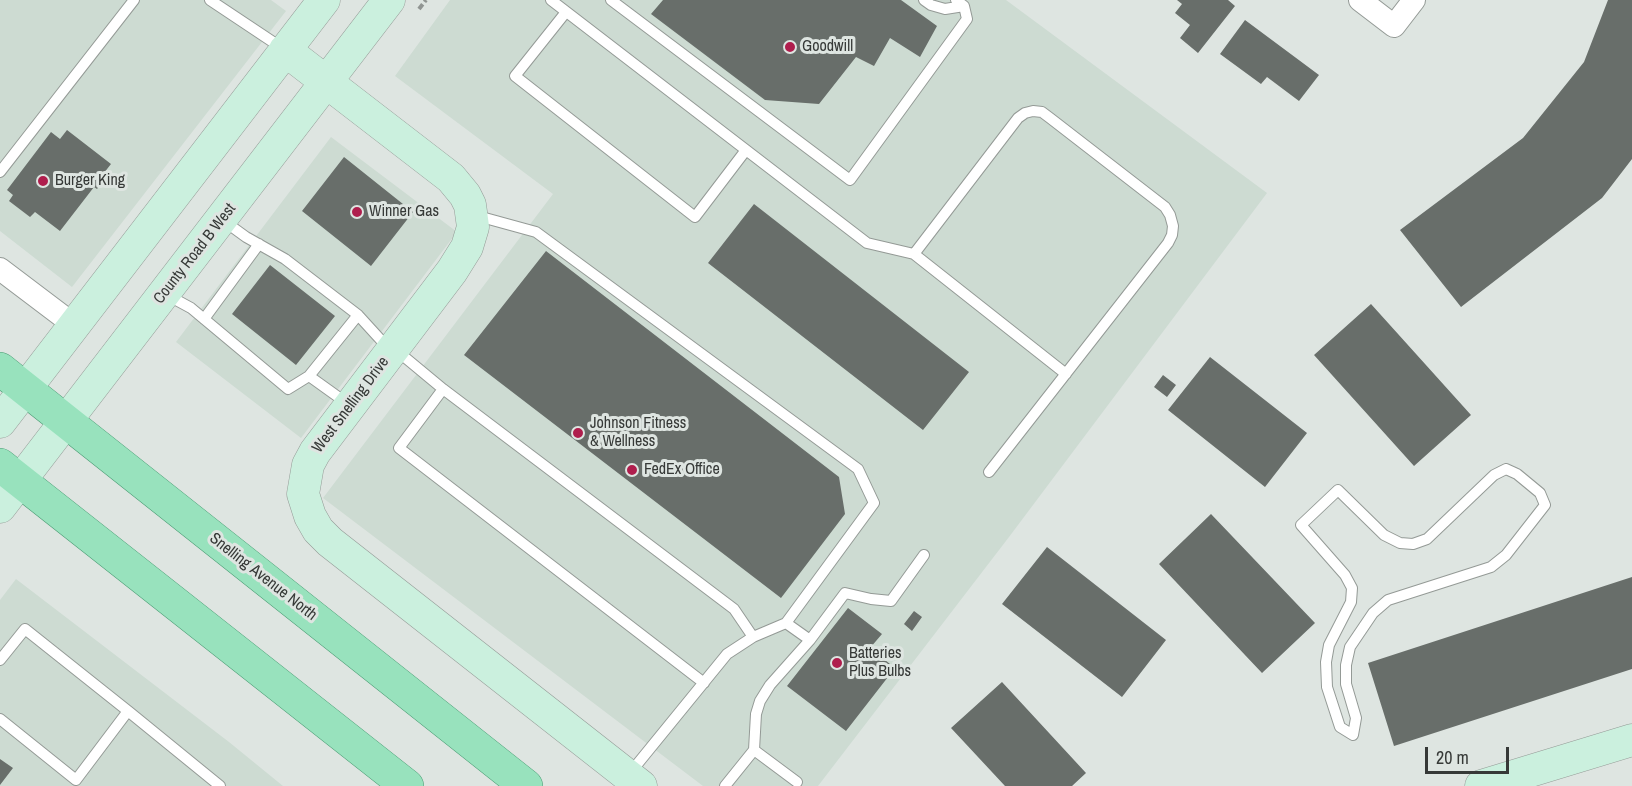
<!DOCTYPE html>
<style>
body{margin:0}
#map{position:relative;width:1632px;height:786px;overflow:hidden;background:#dee5e1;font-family:"Archivo Narrow",sans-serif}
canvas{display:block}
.scale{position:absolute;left:1425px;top:747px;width:84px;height:27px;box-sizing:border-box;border:3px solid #363937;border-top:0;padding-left:8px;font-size:18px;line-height:21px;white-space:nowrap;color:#363937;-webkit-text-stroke:4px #dee5e1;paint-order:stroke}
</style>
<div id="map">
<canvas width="1632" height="786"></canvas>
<div class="scale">20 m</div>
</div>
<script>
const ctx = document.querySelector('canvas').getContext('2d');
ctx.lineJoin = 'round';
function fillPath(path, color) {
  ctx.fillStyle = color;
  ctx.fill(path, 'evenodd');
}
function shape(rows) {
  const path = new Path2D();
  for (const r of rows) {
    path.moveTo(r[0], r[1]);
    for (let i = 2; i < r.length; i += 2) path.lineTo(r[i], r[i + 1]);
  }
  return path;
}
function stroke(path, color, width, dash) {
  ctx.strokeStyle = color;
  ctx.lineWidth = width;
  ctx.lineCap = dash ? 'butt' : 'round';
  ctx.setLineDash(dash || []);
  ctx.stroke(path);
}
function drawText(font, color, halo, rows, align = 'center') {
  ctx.font = font + ' "Archivo Narrow",sans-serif';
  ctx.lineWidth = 6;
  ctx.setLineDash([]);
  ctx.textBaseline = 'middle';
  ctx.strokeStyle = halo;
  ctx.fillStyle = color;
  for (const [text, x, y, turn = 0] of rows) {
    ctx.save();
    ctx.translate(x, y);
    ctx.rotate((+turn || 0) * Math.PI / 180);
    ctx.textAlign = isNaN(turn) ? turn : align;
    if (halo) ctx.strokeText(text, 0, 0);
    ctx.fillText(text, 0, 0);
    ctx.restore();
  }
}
const built = shape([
 [0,0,271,0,286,11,72,287,0,231],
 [450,0,1006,0,1267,193,1009,537,818,786,703,786,323,498,553,194,395,76],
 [331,137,457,232,301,438,176,342],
 [16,579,229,742,283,786,0,786,0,600]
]);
const building = shape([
 [663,0,901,0,937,26,920,57,890,38,874,66,856,57,819,104,765,100,651,14],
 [1177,0,1228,0,1235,6,1198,53,1180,38,1190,25,1175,13,1182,4],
 [1608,0,1632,0,1632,159,1602,198,1461,307,1400,230,1523,138,1584,62],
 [1245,20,1319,75,1299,101,1267,77,1261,84,1220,54],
 [67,130,111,164,100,178,104,180,97,189,94,187,60,231,35,212,30,217,9,201,13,195,7,190,51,132,60,139],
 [344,157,413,212,371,266,302,211],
 [754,204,969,372,923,430,708,263],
 [546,251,839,477,845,514,781,598,464,355],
 [270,265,335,316,296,365,232,314],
 [1371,304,1471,415,1414,466,1314,355],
 [1210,357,1307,433,1265,487,1168,410],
 [1163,375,1176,385,1167,397,1154,387],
 [1211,514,1315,623,1262,673,1159,564],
 [1047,547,1166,640,1122,697,1002,604],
 [1632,577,1632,669,1394,746,1368,663],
 [848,608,882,634,870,648,895,668,846,731,787,686],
 [914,611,922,617,912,631,904,624],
 [1002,682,1086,773,1072,786,1005,786,951,728],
 [0,759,13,768,0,785]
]);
const path = shape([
 [419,9,426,0]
]);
const lane = shape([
 [210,0,282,48],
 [551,0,867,243,914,254,1066,374],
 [611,0,850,180,967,19,964,6,956,0],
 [924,0,931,5,945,9,964,6],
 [566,12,515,76,695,217,746,150],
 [0,172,134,0],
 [474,215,536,232,858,469,874,503,786,623,753,637],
 [224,221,246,237,285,259,358,315,389,349],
 [914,254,1018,118,1025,113,1033,111,1042,112,1050,118,1165,207,1170,215,1173,226,1172,235,1168,243,989,472],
 [167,295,191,308,288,389,309,376],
 [204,319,259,244],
 [396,350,443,389,734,609,753,637,727,654,630,773],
 [443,389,399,448,704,683],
 [348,404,309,376,358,315],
 [1506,469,1517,474,1540,493,1545,505,1506,555,1491,567,1388,600,1373,613,1350,647,1346,665,1346,684,1356,718,1353,735,1340,727,1327,687,1326,662,1329,645,1351,602,1352,588,1345,575,1301,525,1338,490,1384,535,1400,543,1413,544,1427,539,1494,475,1506,469],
 [786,623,810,640],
 [0,660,25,629,128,711],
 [0,719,76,780,128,711,220,786],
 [754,750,797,782],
 [725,786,754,750,756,714,760,701,770,685,810,640,845,593,871,599,891,601,924,555]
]);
const street = shape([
 [1360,0,1394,26,1414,0],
 [0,269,74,325]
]);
const secondary = shape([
 [285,50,451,178,465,195,470,205,473,227,467,247,452,271,315,452,308,465,303,494,310,516,318,530,330,542,641,786],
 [0,422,324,0],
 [0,507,389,0],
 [1481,786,1632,740]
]);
const primary = shape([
 [0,369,526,786],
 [0,465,407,786]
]);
const markers = [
 [790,47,6,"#af1e4d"],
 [43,181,6,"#af1e4d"],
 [357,212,6,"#af1e4d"],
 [578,433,6,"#af1e4d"],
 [632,470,6,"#af1e4d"],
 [837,663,6,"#af1e4d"]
];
const poiNames = [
 ["Goodwill",802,47],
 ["Burger King",55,181],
 ["Winner Gas",369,212],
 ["Johnson Fitness",590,424],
 ["& Wellness",590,442],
 ["FedEx Office",644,470],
 ["Batteries",849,654],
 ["Plus Bulbs",849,672]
];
const streetNames = [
 ["County Road B West",195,254,-52],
 ["West Snelling Drive",351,405,-53],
 ["Snelling Avenue North",263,577,38]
];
fillPath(built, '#cddbd2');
fillPath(building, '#686e6a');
stroke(lane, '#949a96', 12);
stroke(street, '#949a96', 24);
stroke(secondary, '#949a96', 33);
stroke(primary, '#499a72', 34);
stroke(path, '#909592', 4, [6, 3]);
stroke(lane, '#fff', 10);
stroke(street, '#fff', 22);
stroke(secondary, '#cbf0de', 32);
stroke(primary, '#98e2bd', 33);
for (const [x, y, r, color] of markers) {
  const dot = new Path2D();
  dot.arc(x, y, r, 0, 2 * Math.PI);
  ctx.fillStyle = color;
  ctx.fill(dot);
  stroke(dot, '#dee5e1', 2);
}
drawText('16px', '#363937', '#dee5e1', poiNames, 'left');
drawText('16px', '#363937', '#dee5e1', streetNames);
</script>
